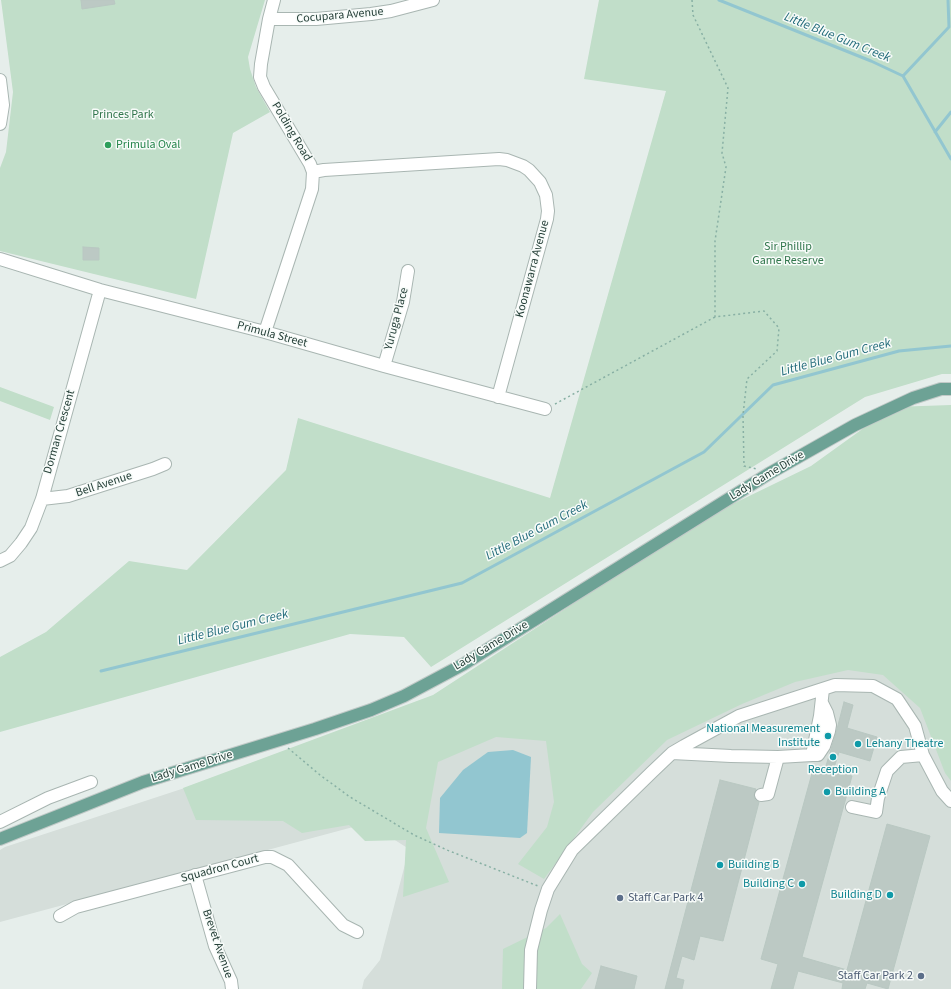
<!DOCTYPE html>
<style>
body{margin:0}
canvas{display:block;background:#e6eeeb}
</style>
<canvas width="951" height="989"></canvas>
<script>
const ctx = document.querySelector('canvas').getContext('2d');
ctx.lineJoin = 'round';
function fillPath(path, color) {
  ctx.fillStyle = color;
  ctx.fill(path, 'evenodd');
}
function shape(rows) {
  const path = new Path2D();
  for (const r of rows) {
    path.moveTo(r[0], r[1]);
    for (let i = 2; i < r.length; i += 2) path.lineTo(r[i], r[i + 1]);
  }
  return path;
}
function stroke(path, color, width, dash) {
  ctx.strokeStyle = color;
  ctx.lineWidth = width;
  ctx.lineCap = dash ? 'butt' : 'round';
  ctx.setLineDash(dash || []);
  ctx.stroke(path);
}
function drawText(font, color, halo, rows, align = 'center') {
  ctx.font = font + ' "Source Sans 3",sans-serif';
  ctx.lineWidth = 3;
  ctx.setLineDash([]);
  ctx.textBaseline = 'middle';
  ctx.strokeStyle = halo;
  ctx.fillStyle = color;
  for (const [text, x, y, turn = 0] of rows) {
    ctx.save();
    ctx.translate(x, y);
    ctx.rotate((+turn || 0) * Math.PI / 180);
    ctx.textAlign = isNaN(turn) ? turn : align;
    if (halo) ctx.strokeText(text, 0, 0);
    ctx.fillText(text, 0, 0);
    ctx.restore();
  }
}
const built = shape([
 [951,632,951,989,362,989,364,980,380,960,409,849,368,823,0,922,0,850,5,847,218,777]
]);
const green = shape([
 [1,0,265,0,248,57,250,69,256,87,270,112,233,133,196,299,0,251,0,168,6,152,13,92],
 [599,0,951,0,951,374,942,374,865,397,431,667,404,637,350,634,0,732,0,657,46,632,129,561,187,570,286,470,298,418,550,498,666,91,584,79],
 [0,387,54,407,50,420,0,401],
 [951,405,951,781,945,773,920,708,883,675,848,670,795,682,742,704,667,740,593,812,544,879,518,864,547,827,554,802,546,741,496,737,438,762,426,828,449,882,403,897,406,840,365,841,349,825,302,833,283,821,196,820,183,788,433,695,708,516,811,466,893,407],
 [560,914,582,964,592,973,581,989,502,989,503,949,546,928]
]);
const water = shape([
 [513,750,531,757,527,833,520,838,439,833,440,798,463,770,488,752]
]);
const stream = shape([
 [719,0,871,61,903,76],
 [948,0,949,27,903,76,951,159],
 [935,132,951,112],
 [101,671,462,583,704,452,773,385,899,351,951,346]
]);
const building = shape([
 [81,0,114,0,115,4,82,9,81,0],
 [83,247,99,248,99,260,83,260,83,247],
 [844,702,853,705,847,728,877,737,870,761,839,752,833,771,852,776,802,957,847,970,887,824,930,836,888,989,867,983,865,989,842,989,843,983,798,971,793,989,771,989,778,964,761,959,814,766,825,769,836,733,844,702],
 [720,780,756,789,754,796,755,800,759,802,723,941,700,936,694,960,682,956,676,978,684,980,682,989,665,989,720,780],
 [601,966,637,976,634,989,595,989,601,966]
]);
const path = shape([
 [692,0,693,15,728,88,722,153,726,167,715,241,715,317,764,311,779,328,777,351,747,379,743,415,744,466,757,469],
 [555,404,715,317],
 [288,748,320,775,350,797,414,835,447,850,538,886]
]);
const minor = shape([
 [269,19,316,19,371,14,391,11,433,0],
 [0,80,3,105,0,124],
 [313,172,324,170,499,159,507,160,523,166,529,170,540,182,546,195,548,211,547,219,498,397],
 [0,259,100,290,265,332,384,366,545,409],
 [265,332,312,189,313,172,310,164,264,87,260,77,261,64,269,19,274,0],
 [384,366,403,302,408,271],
 [42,499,68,496,153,469,165,464],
 [0,561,10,556,21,543,31,528,42,499,100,290],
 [672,753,731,756,778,757,812,755,820,716,823,689],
 [812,755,818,755,824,746,829,731,830,725,827,713,822,703],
 [761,795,768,794,778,757],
 [852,807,876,812,878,798,887,771,901,757,923,755],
 [0,822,48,798,91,782],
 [195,875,215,946,231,981,232,989],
 [60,916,76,907,265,857,272,857,288,865,343,925,357,932],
 [530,989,531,950,541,910,548,889,572,850,652,772,672,753,684,746,739,716,835,685,873,686,897,699,915,726,923,755,942,791,951,801]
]);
const major = shape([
 [0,839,143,782,315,729,371,710,404,696,464,664,770,473,855,425,913,398,941,389,951,389]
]);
const markers = [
 [108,145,4,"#2e9e5b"],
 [828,736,4,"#0f9aa8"],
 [858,744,4,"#0f9aa8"],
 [833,757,4,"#0f9aa8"],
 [827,792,4,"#0f9aa8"],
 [720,865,4,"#0f9aa8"],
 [802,884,4,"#0f9aa8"],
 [890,895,4,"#0f9aa8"],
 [620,898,4,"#5c6f8a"],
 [921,976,4,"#5c6f8a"]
];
const streetNames = [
 ["Cocupara Avenue",340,16,-5],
 ["Polding Road",291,132,59],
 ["Koonawarra Avenue",533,269,-75],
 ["Yuruga Place",397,319,-75],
 ["Primula Street",272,335,15],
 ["Dorman Crescent",60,432,-74],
 ["Lady Game Drive",767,476,-31],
 ["Bell Avenue",104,485,-18],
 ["Lady Game Drive",491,646,-31],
 ["Lady Game Drive",192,767,-17],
 ["Squadron Court",220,869,-15],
 ["Brevet Avenue",217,944,71]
];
const parkNames = [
 ["Princes Park",123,115],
 ["Sir Phillip",788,247],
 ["Game Reserve",788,261]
];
const leisureNames = [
 ["Primula Oval",116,145]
];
const cultureNames = [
 ["National Measurement",820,729],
 ["Institute",820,743],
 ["Lehany Theatre",866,744,"left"],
 ["Reception",833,770,"center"],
 ["Building A",835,792,"left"],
 ["Building B",728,865,"left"],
 ["Building C",794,884],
 ["Building D",882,895]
];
const serviceNames = [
 ["Staff Car Park 4",628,898],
 ["Staff Car Park 2",913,976,"right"]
];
const waterNames = [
 ["Little Blue Gum Creek",837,38,22],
 ["Little Blue Gum Creek",836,358,-15],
 ["Little Blue Gum Creek",537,531,-28],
 ["Little Blue Gum Creek",233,628,-14]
];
fillPath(built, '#d5deda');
fillPath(green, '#c1dec9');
fillPath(water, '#92c6d0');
stroke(stream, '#92c6d0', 3);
fillPath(building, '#bcc9c4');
stroke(building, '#b9c8c2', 1);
stroke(minor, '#a9b6b2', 14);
stroke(major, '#c2cac8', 14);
stroke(path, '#88b0a4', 1.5, [2, 3]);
stroke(minor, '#fff', 12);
stroke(major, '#6da295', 12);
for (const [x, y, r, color] of markers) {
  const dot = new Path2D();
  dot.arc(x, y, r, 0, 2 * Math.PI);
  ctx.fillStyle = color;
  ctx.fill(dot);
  stroke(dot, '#f7fbf9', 1.5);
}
drawText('12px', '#264039', '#f7fbf9', streetNames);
drawText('12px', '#31764c', '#f7fbf9', parkNames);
drawText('12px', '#27864d', '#f7fbf9', leisureNames, 'left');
drawText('12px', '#0d838f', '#f7fbf9', cultureNames, 'right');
drawText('12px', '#4e5e75', '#f7fbf9', serviceNames, 'left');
drawText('italic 13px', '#226b7a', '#f7fbf9', waterNames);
</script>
